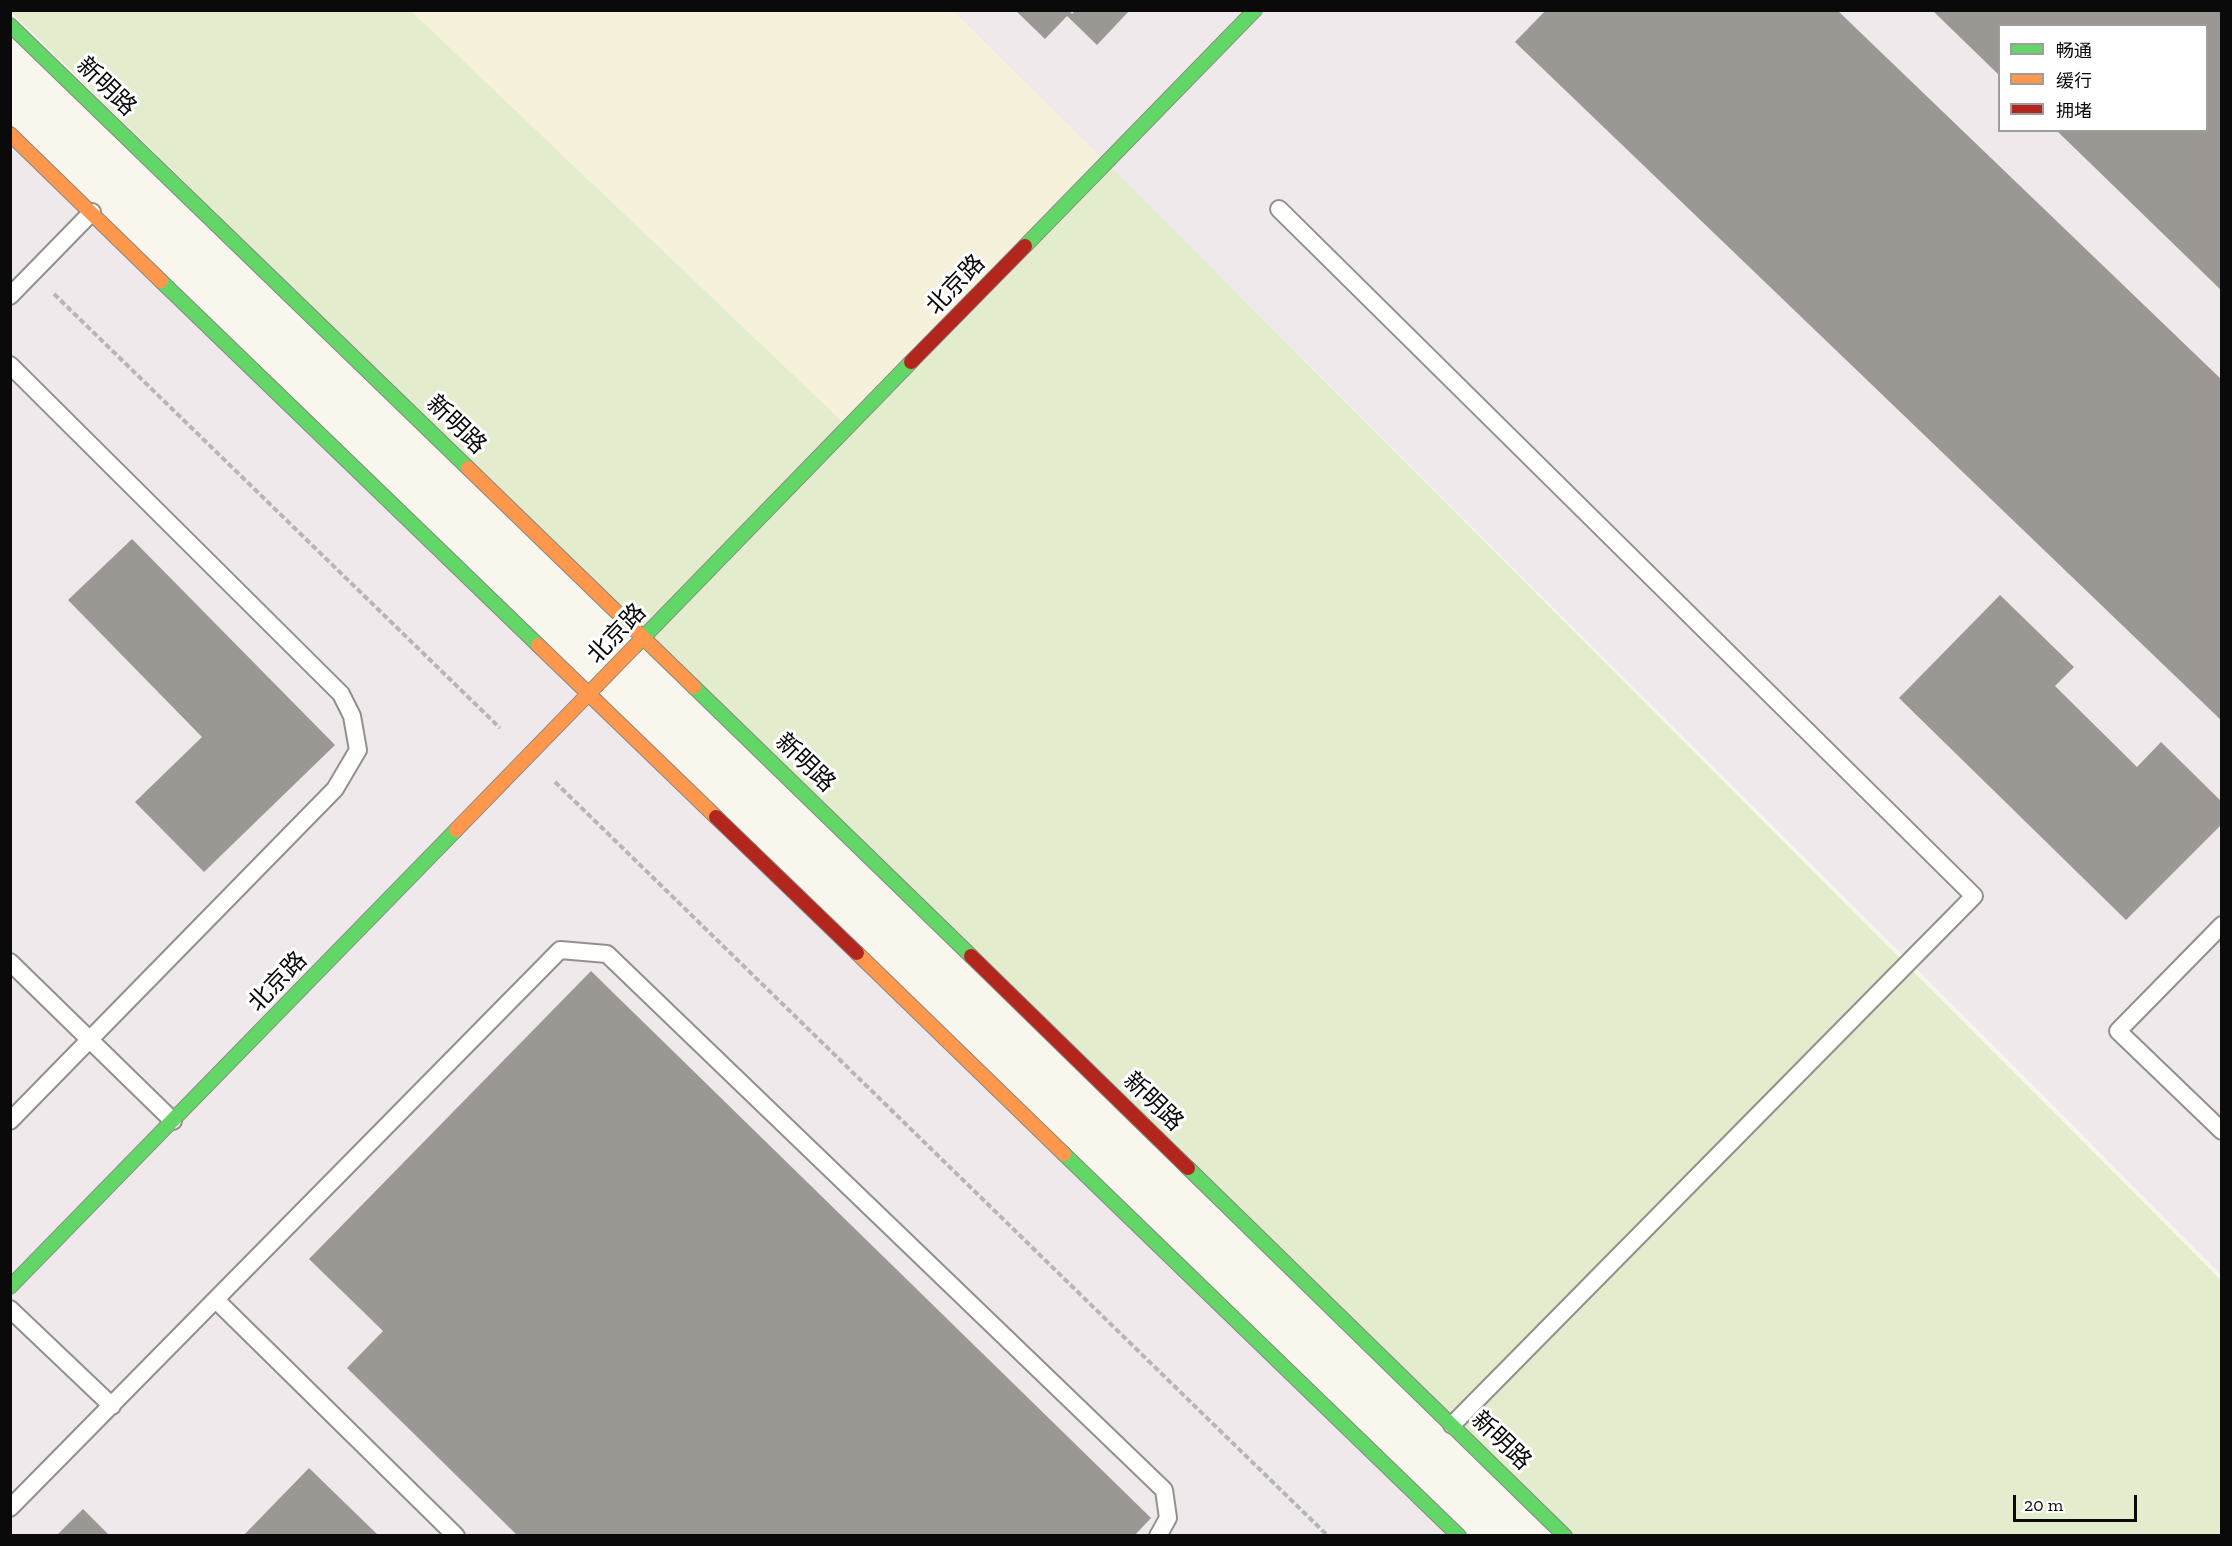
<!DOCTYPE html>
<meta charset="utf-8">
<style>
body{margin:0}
#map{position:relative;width:2232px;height:1546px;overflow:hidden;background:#f9f6ed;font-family:"Zilla Slab","Noto Sans SC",serif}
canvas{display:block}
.frame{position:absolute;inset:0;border:12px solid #0a0a0a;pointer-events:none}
.legend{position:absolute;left:1998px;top:24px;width:210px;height:108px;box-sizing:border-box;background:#fff;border:2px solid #9d9d9d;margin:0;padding:8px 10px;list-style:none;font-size:18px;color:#0a0a0a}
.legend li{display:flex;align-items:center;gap:12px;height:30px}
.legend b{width:30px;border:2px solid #9d9d9d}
.scale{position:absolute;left:2013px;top:1495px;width:124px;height:27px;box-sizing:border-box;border:3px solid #0a0a0a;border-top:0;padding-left:8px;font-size:18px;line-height:21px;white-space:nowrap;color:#0a0a0a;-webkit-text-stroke:4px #fff;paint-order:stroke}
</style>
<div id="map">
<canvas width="2232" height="1546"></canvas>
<div class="frame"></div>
<ul class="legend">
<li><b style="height:8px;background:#63d668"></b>畅通</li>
<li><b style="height:8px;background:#ff974d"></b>缓行</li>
<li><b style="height:8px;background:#b3261e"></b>拥堵</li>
</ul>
<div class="scale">20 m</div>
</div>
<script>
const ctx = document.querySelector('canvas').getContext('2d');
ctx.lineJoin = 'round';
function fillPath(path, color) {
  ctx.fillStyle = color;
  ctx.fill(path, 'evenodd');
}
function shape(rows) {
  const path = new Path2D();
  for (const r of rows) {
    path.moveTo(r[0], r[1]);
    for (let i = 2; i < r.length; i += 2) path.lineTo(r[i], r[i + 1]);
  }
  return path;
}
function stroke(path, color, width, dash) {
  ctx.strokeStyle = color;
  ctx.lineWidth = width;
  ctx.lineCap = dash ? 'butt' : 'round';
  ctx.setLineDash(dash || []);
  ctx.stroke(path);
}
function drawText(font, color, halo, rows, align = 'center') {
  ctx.font = font + ' "Zilla Slab","Noto Sans SC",serif';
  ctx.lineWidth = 6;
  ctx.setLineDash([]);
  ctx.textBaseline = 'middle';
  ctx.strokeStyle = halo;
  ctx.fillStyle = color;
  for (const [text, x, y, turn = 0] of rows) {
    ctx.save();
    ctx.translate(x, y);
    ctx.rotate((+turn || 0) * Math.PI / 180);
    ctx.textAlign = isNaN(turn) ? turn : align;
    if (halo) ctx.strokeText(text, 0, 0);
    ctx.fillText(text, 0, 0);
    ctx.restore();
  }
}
const industrial = shape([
 [953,11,2221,11,2221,1275,2019,1071],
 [2000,26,2206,26,2206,130,2000,130],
 [10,134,1452,1535,11,1535]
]);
const farmland = shape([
 [411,11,953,11,1107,163,849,428]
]);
const green = shape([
 [10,11,411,11,849,428,1107,163,2221,1280,2221,1535,1565,1535]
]);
const building = shape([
 [1015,10,1069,10,1072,14,1076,10,1130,10,1097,45,1067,16,1045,39],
 [1546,10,1837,10,2222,380,2222,721,1515,42],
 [1932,10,2222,10,2222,291,2056,130,2206,130,2206,26,2000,26,2000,76],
 [132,539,335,745,204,872,135,802,202,737,68,600],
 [2000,595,2074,667,2055,686,2137,767,2161,742,2222,802,2222,824,2126,920,1899,698],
 [591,971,1151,1518,1134,1536,518,1536,347,1368,383,1331,309,1259],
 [309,1468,379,1536,243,1536],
 [83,1509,110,1536,56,1536]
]);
const path = shape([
 [54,294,500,728],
 [555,782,1328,1536]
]);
const lane = shape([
 [1279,209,1974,896,1452,1425],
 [10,296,92,212],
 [10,365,341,694,352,716,358,750,335,789,10,1121],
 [2222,925,2118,1031,2222,1131],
 [10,962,173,1121],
 [216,1300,456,1536],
 [10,1309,112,1406],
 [10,1508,560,950,607,954,1164,1490,1168,1518,1158,1536]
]);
const fast = shape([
 [10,25,468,468],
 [1025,246,1255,10],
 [161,281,538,645],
 [635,646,911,362],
 [694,687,971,956],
 [1064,1154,1459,1536],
 [1188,1168,1565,1536],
 [10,1287,456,830]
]);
const slow = shape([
 [10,134,161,281],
 [468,468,694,687],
 [538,645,716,817],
 [456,830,635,646],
 [857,953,1064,1154]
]);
const jam = shape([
 [911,362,1025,246],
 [716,817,857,953],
 [971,956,1188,1168]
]);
const streetNames = [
 ["新明路",106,87,44],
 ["北京路",956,285,-46],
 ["新明路",456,425,44],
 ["北京路",617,634,-46],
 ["新明路",805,763,44],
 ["北京路",278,982,-46],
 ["新明路",1153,1102,44],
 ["新明路",1501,1441,44]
];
fillPath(industrial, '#efe9eb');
fillPath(farmland, '#f5f1da');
fillPath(green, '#e3edce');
fillPath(building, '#9b9894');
stroke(lane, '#92908c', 20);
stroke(fast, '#888783', 16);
stroke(slow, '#888783', 16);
stroke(jam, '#888783', 16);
stroke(path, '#b7b6b5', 4, [6, 3]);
stroke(lane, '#fefefc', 16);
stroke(fast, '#63d668', 14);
stroke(slow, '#ff974d', 14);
stroke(jam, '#b3261e', 14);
drawText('24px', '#0a0a0a', '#fff', streetNames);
</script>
